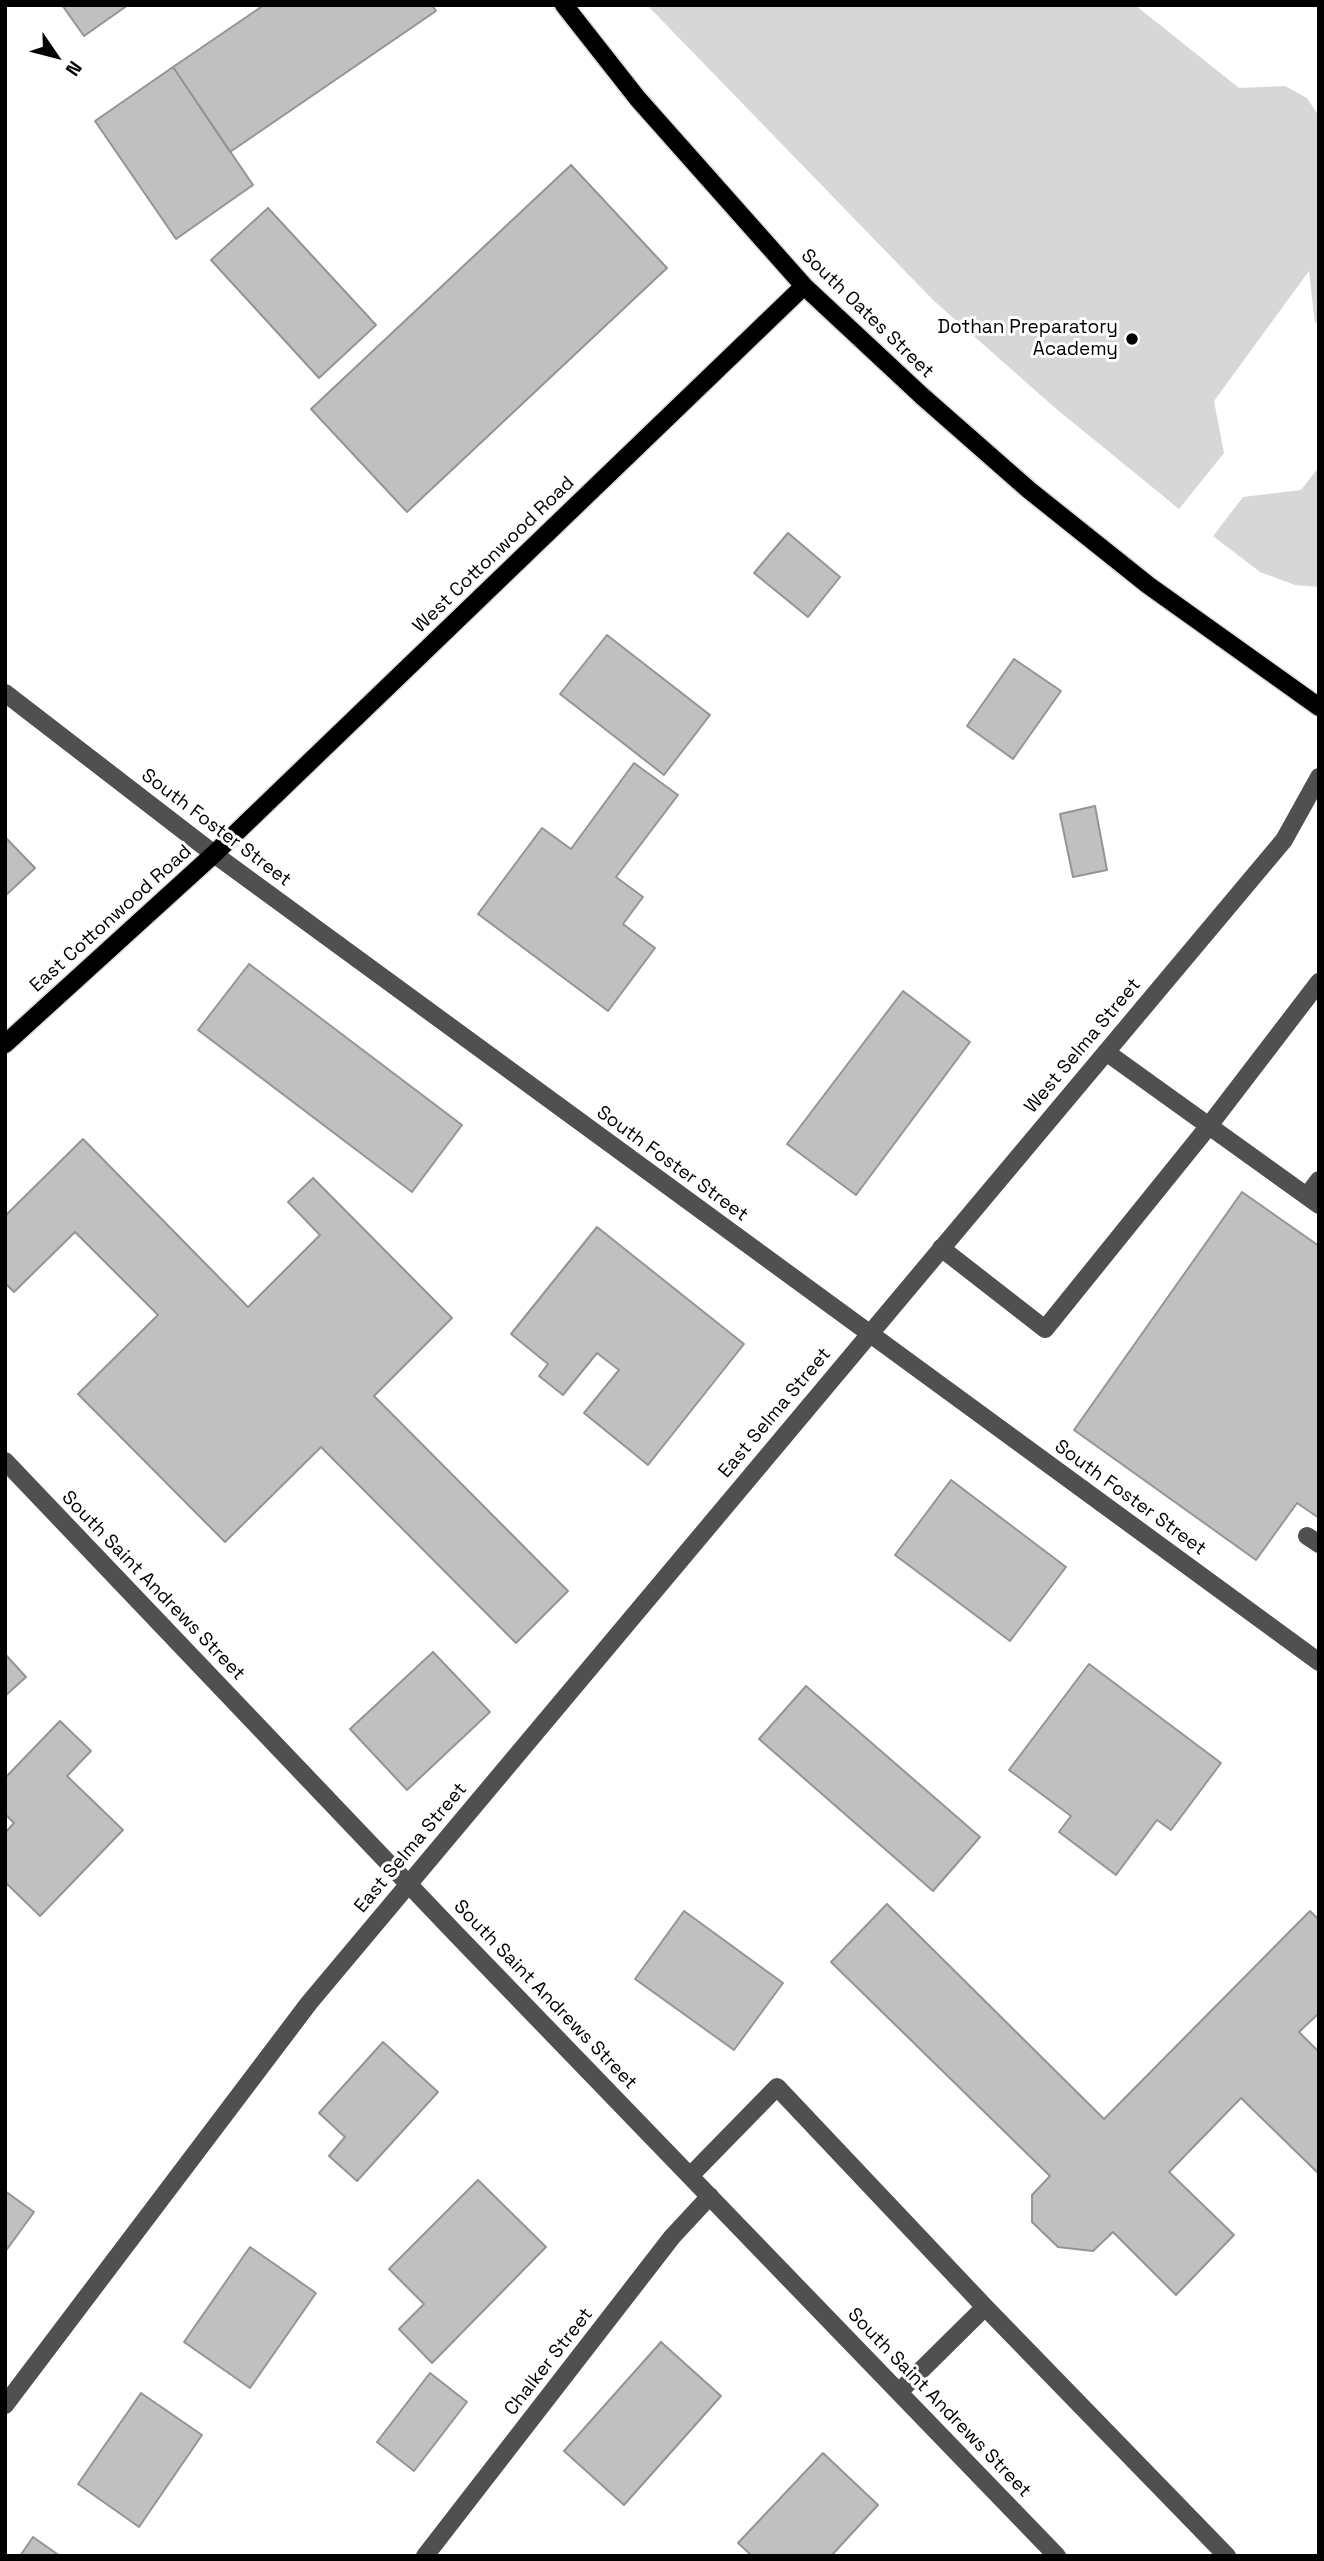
<!DOCTYPE html>
<style>
body{margin:0}
#map{position:relative;width:1324px;height:2561px;overflow:hidden;background:#fff;font-family:"Space Grotesk",sans-serif}
canvas{display:block}
.frame{position:absolute;inset:0;border:7px solid #000;pointer-events:none}
.north{position:absolute;left:21px;top:21px;width:70px;height:70px;-webkit-text-stroke:5px #fff;paint-order:stroke;rotate:125deg;font-size:19px;font-weight:700;line-height:28px;text-align:center;color:#000}
.north::after{content:'';display:block;margin:auto;width:24px;height:32px;background:#000;clip-path:polygon(50% 0,100% 100%,50% 72%,0 100%)}
</style>
<div id="map">
<canvas width="1324" height="2561"></canvas>
<div class="frame"></div>
<div class="north">N</div>
</div>
<script>
const ctx = document.querySelector('canvas').getContext('2d');
ctx.lineJoin = 'round';
function fillPath(path, color) {
  ctx.fillStyle = color;
  ctx.fill(path, 'evenodd');
}
function shape(rows) {
  const path = new Path2D();
  for (const r of rows) {
    path.moveTo(r[0], r[1]);
    for (let i = 2; i < r.length; i += 2) path.lineTo(r[i], r[i + 1]);
  }
  return path;
}
function stroke(path, color, width, dash) {
  ctx.strokeStyle = color;
  ctx.lineWidth = width;
  ctx.lineCap = dash ? 'butt' : 'round';
  ctx.setLineDash(dash || []);
  ctx.stroke(path);
}
function drawText(font, color, halo, rows, align = 'center') {
  ctx.font = font + ' "Space Grotesk",sans-serif';
  ctx.lineWidth = 6;
  ctx.setLineDash([]);
  ctx.textBaseline = 'middle';
  ctx.strokeStyle = halo;
  ctx.fillStyle = color;
  for (const [text, x, y, turn = 0] of rows) {
    ctx.save();
    ctx.translate(x, y);
    ctx.rotate((+turn || 0) * Math.PI / 180);
    ctx.textAlign = isNaN(turn) ? turn : align;
    if (halo) ctx.strokeText(text, 0, 0);
    ctx.fillText(text, 0, 0);
    ctx.restore();
  }
}
const green = shape([
 [647,5,1135,5,1239,88,1285,86,1307,98,1319,116,1319,318,1315,324,1309,271,1214,401,1224,453,1179,509,1054,407,933,300],
 [1319,467,1319,587,1295,585,1260,572,1213,536,1243,497,1301,490]
]);
const building = shape([
 [62,5,128,5,84,36,62,5],
 [264,5,432,5,436,11,230,152,173,67,264,5],
 [173,67,253,185,176,239,95,121,173,67],
 [571,165,667,268,407,512,311,409,571,165],
 [268,208,376,325,319,378,211,260,268,208],
 [788,533,840,577,808,617,754,573,788,533],
 [607,635,710,715,664,775,560,694,607,635],
 [1014,659,1061,691,1013,759,967,726,1014,659],
 [634,763,678,795,616,877,643,897,623,924,655,948,608,1011,478,914,542,828,571,849,634,763],
 [1095,806,1107,870,1073,877,1060,814,1095,806],
 [5,837,35,868,5,896,5,837],
 [249,964,462,1125,412,1192,198,1030,249,964],
 [903,991,970,1042,856,1195,787,1144,903,991],
 [83,1139,248,1307,320,1235,288,1202,313,1178,452,1318,374,1396,568,1591,516,1643,321,1447,225,1542,78,1394,158,1315,75,1232,14,1292,5,1283,5,1216,83,1139],
 [1242,1192,1319,1246,1319,1518,1297,1503,1256,1560,1074,1430,1242,1192],
 [597,1227,744,1344,648,1465,584,1413,619,1370,597,1353,563,1395,539,1376,548,1364,511,1334,597,1227],
 [951,1480,1066,1567,1010,1641,895,1555,951,1480],
 [433,1652,490,1712,407,1790,350,1729,433,1652],
 [5,1654,26,1677,5,1696,5,1654],
 [1089,1664,1221,1763,1171,1830,1157,1820,1116,1875,1059,1832,1071,1816,1009,1770,1089,1664],
 [806,1686,980,1837,933,1891,759,1739,806,1686],
 [60,1721,91,1751,67,1776,123,1830,40,1916,5,1882,5,1833,14,1823,5,1814,5,1778,60,1721],
 [887,1904,1104,2119,1310,1911,1319,1920,1319,2013,1299,2032,1319,2052,1319,2174,1241,2098,1169,2172,1234,2235,1176,2295,1113,2232,1093,2251,1058,2247,1032,2222,1032,2195,1050,2176,831,1962,887,1904],
 [684,1911,783,1983,734,2050,635,1979,684,1911],
 [383,2042,438,2092,357,2181,329,2156,345,2137,319,2113,383,2042],
 [478,2180,546,2247,432,2363,399,2329,424,2304,389,2269,478,2180],
 [5,2191,34,2212,5,2252,5,2191],
 [250,2247,316,2293,250,2388,184,2342,250,2247],
 [661,2342,721,2396,624,2505,564,2451,661,2342],
 [430,2373,467,2402,414,2471,377,2442,430,2373],
 [141,2393,202,2435,139,2527,78,2484,141,2393],
 [823,2453,878,2505,831,2556,752,2556,738,2543,823,2453],
 [33,2537,60,2556,20,2556,33,2537]
]);
const minor = shape([
 [5,693,214,854,1319,1662],
 [1106,1052,1319,1205],
 [1307,1196,1319,1180],
 [941,1248,1045,1329,1208,1127,1319,982],
 [5,1461,456,1934,1057,2556],
 [1307,1536,1319,1544],
 [690,2176,777,2087,985,2307,1227,2556],
 [899,2392,985,2307],
 [5,2405,309,2003,1284,840,1319,777],
 [425,2556,672,2237,710,2196]
]);
const major = shape([
 [564,5,638,99,804,286,922,396,1029,490,1148,585,1319,707],
 [5,1044,214,854,804,286]
]);
const markers = [
 [1132,339,7,"#000"]
];
const streetNames = [
 ["South Oates Street",867,314,44],
 ["West Cottonwood Road",494,555,-44],
 ["South Foster Street",216,828,37],
 ["East Cottonwood Road",111,919,-42],
 ["West Selma Street",1083,1046,-50],
 ["South Foster Street",672,1164,36],
 ["East Selma Street",775,1413,-50],
 ["South Foster Street",1130,1498,36],
 ["South Saint Andrews Street",153,1586,46],
 ["East Selma Street",411,1848,-50],
 ["South Saint Andrews Street",545,1995,46],
 ["Chalker Street",549,2362,-52],
 ["South Saint Andrews Street",939,2403,46]
];
const poiNames = [
 ["Dothan Preparatory",1118,328],
 ["Academy",1118,350]
];
fillPath(green, '#d7d7d7');
fillPath(building, '#c0c0c0');
stroke(building, '#949494', 2);
stroke(major, '#dbdbdb', 21);
stroke(minor, '#505050', 18);
stroke(major, '#000', 18);
for (const [x, y, r, color] of markers) {
  const dot = new Path2D();
  dot.arc(x, y, r, 0, 2 * Math.PI);
  ctx.fillStyle = color;
  ctx.fill(dot);
  stroke(dot, '#fff', 2.5);
}
drawText('19px', '#000', '#fff', streetNames);
drawText('19px', '#000', '#fff', poiNames, 'right');
</script>
